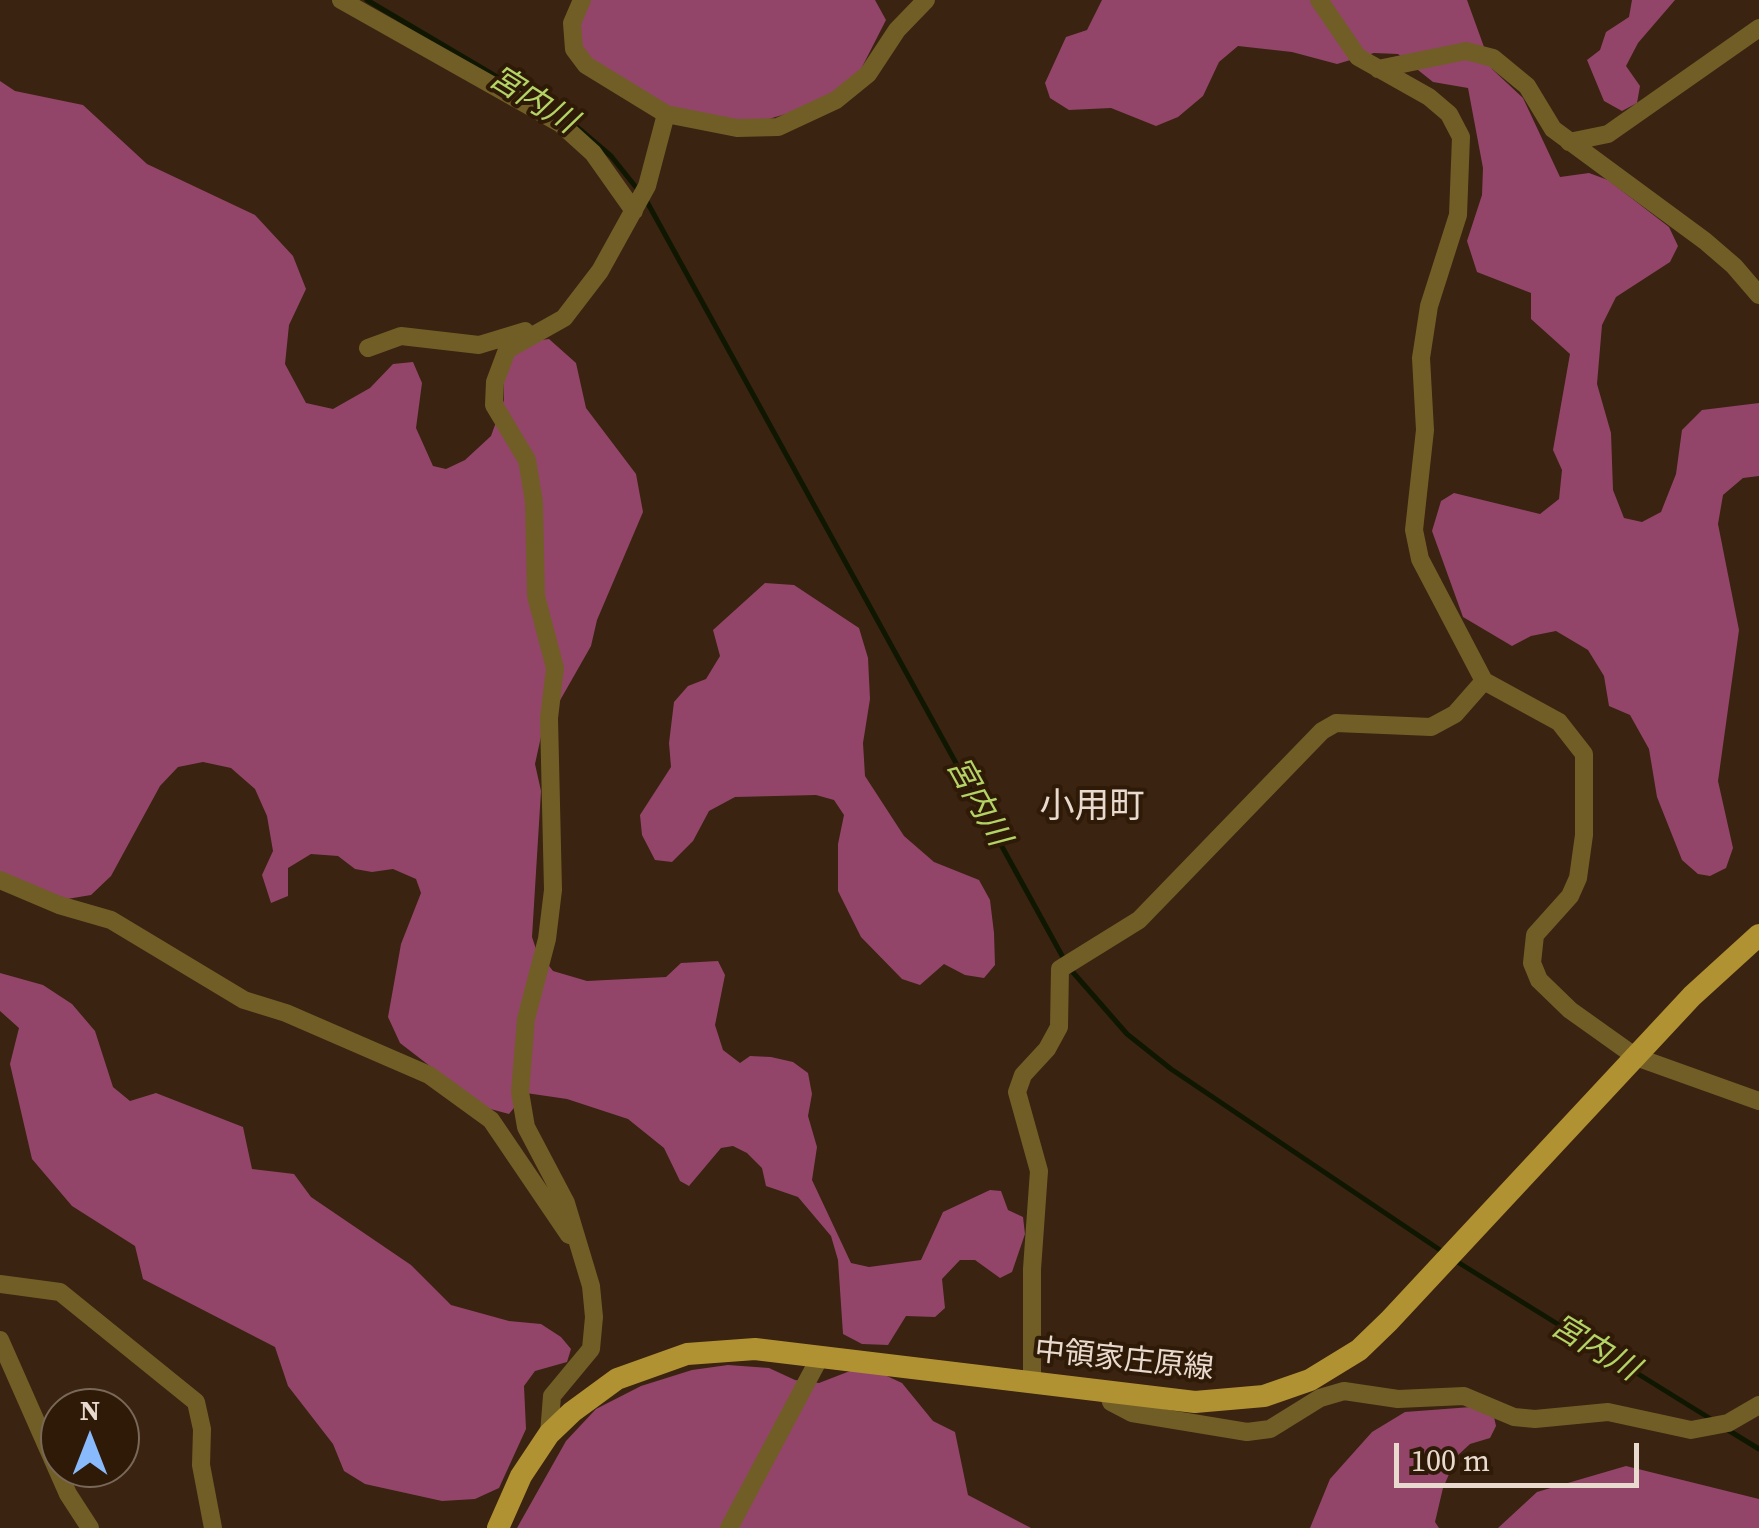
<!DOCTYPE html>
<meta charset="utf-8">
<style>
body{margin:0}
#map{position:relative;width:1759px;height:1528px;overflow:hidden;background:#3a2311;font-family:"Source Serif 4",serif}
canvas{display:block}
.north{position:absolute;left:40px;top:1388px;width:100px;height:100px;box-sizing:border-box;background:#2f1a07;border:2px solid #796757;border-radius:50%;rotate:0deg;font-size:28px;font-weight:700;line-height:40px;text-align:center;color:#e9dacf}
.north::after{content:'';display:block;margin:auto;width:35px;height:45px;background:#88bafc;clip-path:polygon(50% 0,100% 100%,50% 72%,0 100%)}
.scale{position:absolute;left:1394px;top:1443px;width:245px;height:45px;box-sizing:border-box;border:5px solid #e9dacf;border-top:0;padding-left:12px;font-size:30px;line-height:35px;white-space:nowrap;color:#e9dacf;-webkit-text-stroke:8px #2f1a07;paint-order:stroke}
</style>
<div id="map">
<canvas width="1759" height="1528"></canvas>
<div class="north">N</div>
<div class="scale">100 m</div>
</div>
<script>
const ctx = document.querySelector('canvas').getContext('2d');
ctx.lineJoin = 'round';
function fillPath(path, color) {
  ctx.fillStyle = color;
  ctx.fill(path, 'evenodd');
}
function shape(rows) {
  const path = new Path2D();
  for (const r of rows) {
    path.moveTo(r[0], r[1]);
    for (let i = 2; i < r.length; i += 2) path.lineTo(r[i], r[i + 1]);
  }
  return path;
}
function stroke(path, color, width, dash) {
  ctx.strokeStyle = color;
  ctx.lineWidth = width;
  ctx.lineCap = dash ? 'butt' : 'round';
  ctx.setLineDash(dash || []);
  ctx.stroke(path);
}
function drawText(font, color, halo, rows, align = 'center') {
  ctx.font = font + ' "Source Serif 4","Noto Sans JP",serif';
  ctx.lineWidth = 8;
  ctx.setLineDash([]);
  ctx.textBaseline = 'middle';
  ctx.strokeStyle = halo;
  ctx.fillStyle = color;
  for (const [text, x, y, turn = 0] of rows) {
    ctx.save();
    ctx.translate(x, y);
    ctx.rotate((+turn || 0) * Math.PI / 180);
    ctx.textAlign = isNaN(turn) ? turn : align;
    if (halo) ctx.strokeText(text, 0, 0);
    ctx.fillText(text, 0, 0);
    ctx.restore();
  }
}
const forest = shape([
 [591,0,875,0,886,20,860,71,842,86,813,106,755,123,664,106,590,59,579,45,578,15],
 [1102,0,1467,0,1492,69,1523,98,1560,177,1589,173,1608,180,1669,227,1678,246,1670,262,1616,297,1602,325,1597,384,1611,433,1613,490,1624,518,1642,522,1661,512,1676,474,1682,430,1702,410,1759,403,1759,476,1743,478,1723,495,1718,524,1739,630,1718,781,1733,848,1726,868,1710,876,1698,874,1682,860,1657,797,1649,749,1630,715,1609,706,1604,676,1588,650,1556,631,1531,636,1512,646,1463,617,1432,531,1441,501,1454,493,1540,514,1559,499,1562,470,1553,450,1570,354,1531,319,1531,293,1477,272,1467,241,1482,195,1483,168,1468,88,1433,82,1398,54,1374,53,1337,64,1292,52,1238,46,1219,62,1203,96,1178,117,1156,126,1111,108,1069,110,1050,98,1045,83,1066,37,1087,30],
 [1632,0,1675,0,1638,43,1626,66,1640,86,1637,103,1622,111,1604,101,1587,60,1600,50,1606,32,1629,17],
 [0,81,15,91,83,105,147,164,255,215,293,256,306,289,289,325,285,364,306,403,333,409,370,388,393,364,413,362,422,383,416,428,433,466,446,469,465,460,491,436,504,400,504,372,522,342,549,339,576,363,586,408,636,474,643,512,597,620,591,646,542,732,535,764,541,791,532,937,536,949,553,971,587,981,666,977,681,963,718,961,725,975,715,1025,723,1050,740,1063,750,1056,771,1057,793,1062,808,1073,812,1094,808,1116,817,1147,812,1180,851,1263,869,1267,921,1260,943,1212,990,1190,1001,1191,1008,1210,1023,1217,1025,1234,1012,1272,1000,1278,975,1260,960,1260,942,1279,945,1308,935,1317,906,1316,888,1345,862,1344,843,1334,838,1260,831,1236,798,1197,766,1186,762,1168,747,1153,733,1146,721,1148,689,1186,680,1181,664,1148,628,1119,567,1099,526,1093,509,1114,483,1107,400,1043,388,1017,401,944,421,893,416,879,393,869,372,872,355,869,338,856,311,854,288,868,288,896,271,903,262,875,273,851,267,816,255,789,231,768,203,762,178,767,160,786,111,876,91,895,67,899,0,872],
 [765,583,794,585,859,628,868,658,870,699,863,743,865,776,904,836,934,862,979,880,990,900,994,933,995,965,984,978,965,975,944,964,920,985,902,979,861,937,838,891,838,844,844,815,834,800,816,795,735,797,709,811,693,841,672,862,655,860,642,835,640,815,671,767,669,743,674,702,688,686,706,679,720,656,713,630],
 [0,973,43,985,72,1004,95,1031,113,1087,130,1101,156,1093,243,1127,252,1169,294,1174,311,1197,411,1265,451,1305,509,1321,541,1324,561,1337,571,1349,567,1362,535,1371,524,1386,526,1429,499,1488,475,1499,442,1501,365,1484,344,1471,333,1444,288,1386,275,1347,143,1279,135,1246,72,1206,32,1159,10,1064,19,1028,0,1011],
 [728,1365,769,1368,795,1380,819,1383,850,1371,876,1371,902,1383,933,1421,955,1432,968,1495,1031,1528,517,1528,566,1441,596,1409,641,1386,692,1370],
 [1471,1407,1494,1417,1496,1426,1490,1438,1470,1444,1457,1456,1443,1488,1435,1522,1439,1528,1310,1528,1330,1479,1372,1432,1405,1412],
 [1626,1466,1759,1499,1759,1528,1498,1528,1537,1492]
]);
const stream = shape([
 [367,0,531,97],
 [570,121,611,156,639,191],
 [646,200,1065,961],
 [1071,970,1127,1034,1171,1069,1443,1252],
 [1456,1261,1714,1421],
 [1728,1430,1759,1449]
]);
const minor = shape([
 [341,0,561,124,593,153,634,211],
 [582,0,572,23,574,49,586,65,666,114,737,128,778,127,836,100,868,74,897,30,926,0],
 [1319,0,1358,57,1429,97,1449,114,1461,137,1458,215,1429,306,1421,358,1425,430,1414,530,1420,559,1484,681,1559,722,1584,754,1584,835,1578,878,1570,896,1535,935,1532,963,1539,980,1570,1010,1636,1057,1759,1101],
 [1378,69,1466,51,1493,58,1527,86,1553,129,1705,241,1734,266,1759,295],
 [1569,142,1608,134,1759,28],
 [368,348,401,336,479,345,525,331],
 [0,880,59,905,111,920,244,1000,286,1013,429,1075,491,1120,569,1235],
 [0,1284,60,1292,196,1402,202,1429,201,1465,213,1528],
 [0,1340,68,1494,90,1528],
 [1032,1383,1032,1269,1039,1171,1017,1092,1023,1075,1047,1049,1059,1027,1060,969,1139,920,1322,731,1336,723,1431,727,1455,714,1484,681],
 [1108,1392,1111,1402,1132,1413,1247,1432,1270,1429,1320,1398,1344,1391,1398,1399,1464,1396,1514,1417,1535,1419,1608,1412,1691,1430,1728,1423,1759,1405],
 [549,1434,552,1396,591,1349,594,1317,591,1286,566,1203,526,1127,520,1092,526,1019,547,939,553,890,549,718,555,668,536,596,534,502,527,460,494,405,495,382,507,350,564,318,600,271,647,186,666,114],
 [729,1528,820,1357]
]);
const major = shape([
 [498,1528,521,1476,549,1434,572,1412,617,1379,687,1354,755,1349,1195,1402,1264,1396,1310,1380,1359,1350,1389,1321,1692,996,1759,935]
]);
const streetNames = [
 ["中領家庄原線",1124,1361,6]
];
const waterNames = [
 ["宮内川",532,101,32],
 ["宮内川",977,802,61],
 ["宮内川",1594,1349,31]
];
const quarterNames = [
 ["小用町",1092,808]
];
fillPath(forest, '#924569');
stroke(stream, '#101701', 5);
stroke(minor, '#715e27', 18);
stroke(major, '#b19233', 22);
drawText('30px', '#e9dacf', '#2f1a07', streetNames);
drawText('italic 32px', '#b3d365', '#2f1a07', waterNames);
drawText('35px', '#e9dacf', '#2f1a07', quarterNames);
</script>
